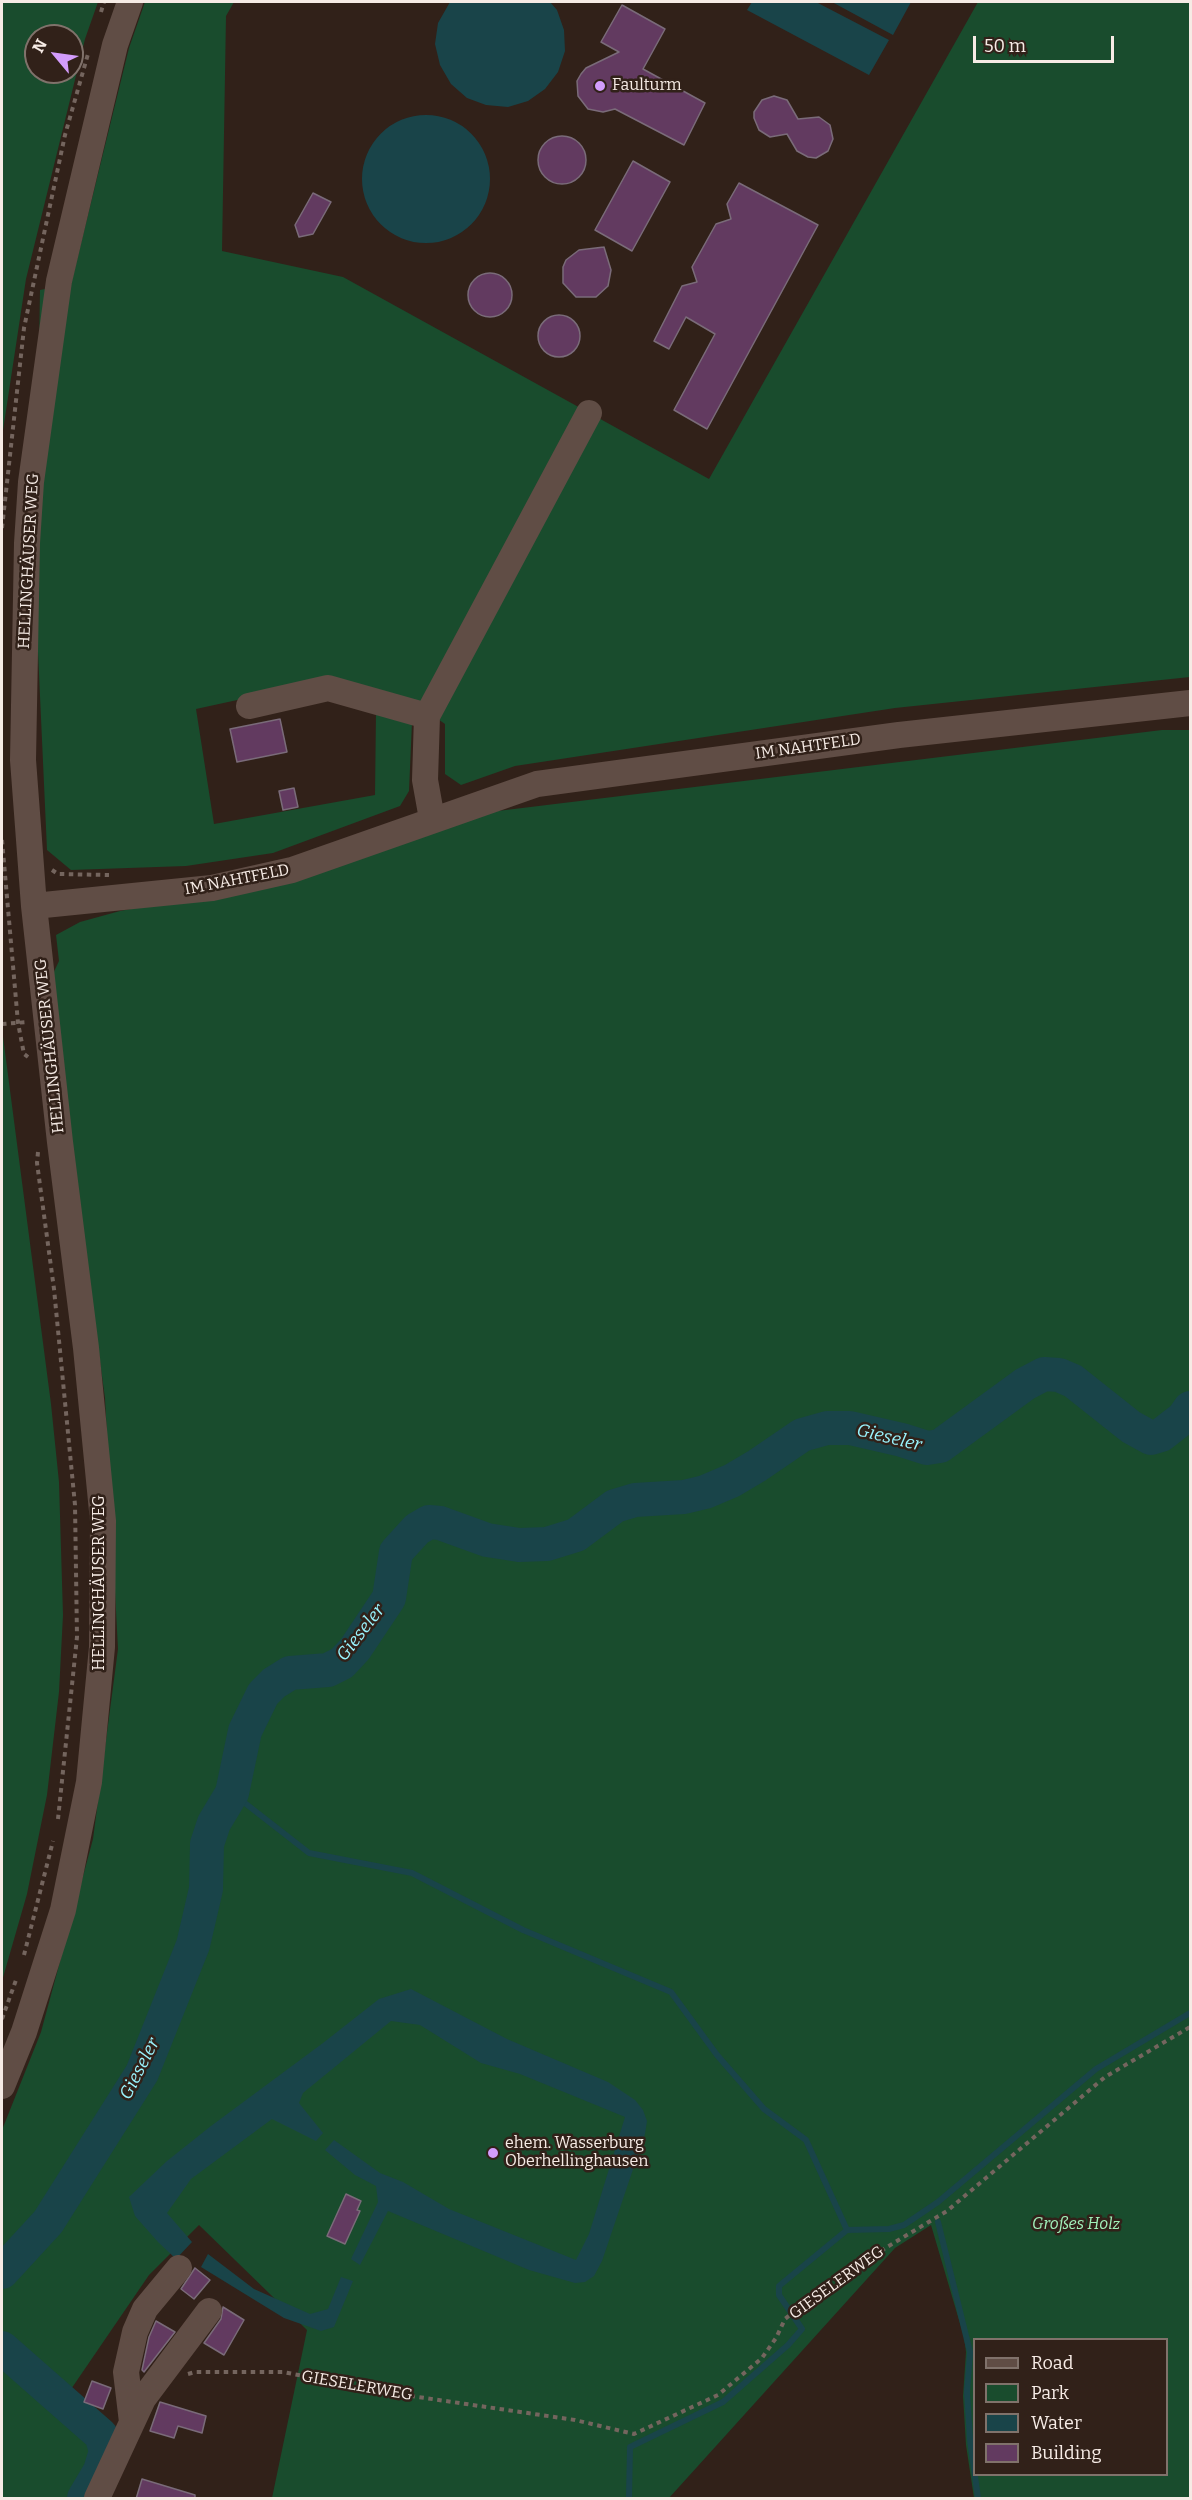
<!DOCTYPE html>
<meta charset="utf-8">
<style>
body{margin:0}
#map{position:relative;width:1192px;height:2500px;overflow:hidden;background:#312119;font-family:Bitter,serif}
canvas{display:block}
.frame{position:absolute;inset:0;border:3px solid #f6ebe5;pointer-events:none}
.legend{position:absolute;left:973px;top:2338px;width:195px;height:138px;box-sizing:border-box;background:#312119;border:2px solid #80726b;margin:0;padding:8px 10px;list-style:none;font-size:18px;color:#f6ebe5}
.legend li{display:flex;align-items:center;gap:12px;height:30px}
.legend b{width:30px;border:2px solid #80726b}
.north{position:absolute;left:24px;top:24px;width:60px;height:60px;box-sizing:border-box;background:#312119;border:2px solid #80726b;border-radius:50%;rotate:299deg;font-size:16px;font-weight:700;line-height:24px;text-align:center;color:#f6ebe5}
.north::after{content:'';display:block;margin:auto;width:21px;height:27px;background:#d39cfc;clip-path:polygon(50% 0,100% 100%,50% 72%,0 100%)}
.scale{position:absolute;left:973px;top:36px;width:141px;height:27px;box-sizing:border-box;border:3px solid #f6ebe5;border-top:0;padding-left:8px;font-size:18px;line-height:21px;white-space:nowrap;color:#f6ebe5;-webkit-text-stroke:4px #312119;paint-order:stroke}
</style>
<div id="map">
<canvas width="1192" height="2500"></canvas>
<div class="frame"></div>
<ul class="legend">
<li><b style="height:8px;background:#604d45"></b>Road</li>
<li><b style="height:16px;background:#194c2d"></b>Park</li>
<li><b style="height:16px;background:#194449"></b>Water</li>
<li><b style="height:16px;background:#623a60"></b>Building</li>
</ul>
<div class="north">N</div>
<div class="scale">50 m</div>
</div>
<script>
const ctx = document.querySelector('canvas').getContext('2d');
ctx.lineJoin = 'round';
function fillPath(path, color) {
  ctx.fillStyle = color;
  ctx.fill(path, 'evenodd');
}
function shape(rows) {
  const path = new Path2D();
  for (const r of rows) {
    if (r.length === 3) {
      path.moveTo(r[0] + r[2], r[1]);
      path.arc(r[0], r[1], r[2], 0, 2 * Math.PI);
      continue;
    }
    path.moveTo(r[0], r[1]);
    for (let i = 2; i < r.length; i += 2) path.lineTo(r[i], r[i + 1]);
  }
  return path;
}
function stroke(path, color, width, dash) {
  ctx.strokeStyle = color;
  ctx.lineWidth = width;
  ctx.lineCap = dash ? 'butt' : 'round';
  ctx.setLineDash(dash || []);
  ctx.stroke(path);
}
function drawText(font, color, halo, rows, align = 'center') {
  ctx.font = font + ' Bitter,serif';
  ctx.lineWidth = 5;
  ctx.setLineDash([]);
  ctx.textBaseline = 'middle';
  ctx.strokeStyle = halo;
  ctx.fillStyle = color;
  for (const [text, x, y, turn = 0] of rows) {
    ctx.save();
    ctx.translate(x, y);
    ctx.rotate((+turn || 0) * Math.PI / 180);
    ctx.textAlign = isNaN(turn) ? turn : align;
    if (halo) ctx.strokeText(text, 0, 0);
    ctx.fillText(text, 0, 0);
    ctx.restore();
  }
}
const green = shape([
 [2,2,98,2,85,39,26,279,2,437],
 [36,36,72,36,72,72,36,72],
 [145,2,234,2,226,16,222,251,343,277,709,479,978,2,1190,2,1190,677,895,708,515,766,461,785,445,774,445,724,412,701,329,680,196,709,214,824,375,795,376,712,412,722,409,791,400,806,273,853,186,866,71,870,47,850,35,586,40,290,71,284,129,48],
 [1162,730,1190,730,1190,2498,974,2498,966,2445,963,2396,966,2352,964,2337,931,2225,895,2248,669,2498,272,2498,307,2330,199,2225,149,2275,67,2395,112,2435,106,2470,90,2498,2,2498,2,2130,41,2032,93,1839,118,1649,105,1398,70,1141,51,978,59,961,56,935,80,922,120,911,210,894,432,819],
 [974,2340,1166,2340,1166,2474,974,2474],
 [2,1029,51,1404,59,1482,63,1615,59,1692,47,1795,27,1894,2,1981]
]);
const water = shape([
 [450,2,550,2,557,10,564,30,565,51,558,72,545,89,528,101,508,107,486,105,467,98,451,84,440,65,435,44,438,23],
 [752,2,816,2,889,40,869,75,747,10],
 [832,2,911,2,893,35],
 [426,179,64],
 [411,1989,507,2039,608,2082,635,2100,643,2110,647,2121,645,2134,602,2261,594,2276,585,2282,575,2283,529,2270,388,2211,360,2265,351,2259,378,2202,376,2186,355,2175,325,2150,334,2140,380,2173,403,2182,449,2209,576,2260,589,2234,625,2117,520,2074,481,2063,420,2025,391,2021,303,2093,299,2103,323,2133,316,2141,272,2119,191,2179,167,2213,192,2242,176,2259,158,2242,135,2216,129,2197,167,2161,211,2126,323,2043,379,1999],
 [208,2254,254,2289,310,2314,328,2309,341,2277,353,2281,334,2327,321,2331,284,2318,201,2267]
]);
const stream = shape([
 [232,1793,309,1853,412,1873,523,1930,671,1992,717,2055,764,2109,806,2140,847,2230,779,2286,779,2295,802,2329,788,2345,723,2402,630,2447,629,2498],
 [938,2222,970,2352,967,2392,970,2440,978,2498],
 [847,2230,889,2229,904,2225,938,2202,1096,2069,1190,2013]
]);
const river = shape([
 [2,2272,48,2222,142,2073,193,1945,206,1889,207,1844,214,1823,232,1793,245,1731,263,1694,274,1683,290,1673,328,1670,342,1663,355,1649,389,1598,396,1552,417,1529,429,1522,440,1523,487,1540,519,1545,547,1544,576,1535,615,1506,635,1500,684,1497,705,1492,731,1481,758,1465,802,1435,827,1428,850,1428,902,1440,927,1448,940,1446,1025,1384,1044,1374,1059,1375,1073,1381,1131,1427,1151,1438,1161,1435,1183,1418,1190,1408],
 [2,2348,101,2435,106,2451,100,2471,84,2498]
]);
const building = shape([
 [622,5,665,29,643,69,705,103,684,145,615,109,603,112,588,109,578,96,577,81,581,74,586,68,619,52,601,42,622,5],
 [774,96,787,100,798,119,819,117,830,125,833,139,828,151,816,158,808,157,797,151,787,134,770,137,759,130,754,118,754,112,762,100,774,96],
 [562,160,24],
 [633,161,670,182,632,251,595,230,633,161],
 [739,183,818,225,707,429,674,410,715,334,686,317,669,349,654,341,682,286,697,282,692,267,716,224,731,219,727,204,739,183],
 [313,193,331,202,313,234,299,237,295,225,313,193],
 [604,247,611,270,608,286,596,297,576,297,563,283,563,267,566,260,579,250,604,247],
 [490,295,22],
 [559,336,21],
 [280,719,287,752,237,762,230,729,280,719],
 [294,788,298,807,283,810,279,791,294,788],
 [346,2194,361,2201,357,2210,360,2211,345,2244,327,2236,346,2194],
 [195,2268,210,2280,194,2299,181,2289,195,2268],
 [223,2307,244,2320,224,2355,204,2343,221,2319,223,2307],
 [156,2321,175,2332,144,2372,142,2370,149,2337,156,2321],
 [92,2381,111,2388,103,2409,84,2402,92,2381],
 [160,2402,206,2416,202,2433,178,2426,174,2438,150,2431,160,2402],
 [142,2479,195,2495,195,2499,136,2499,142,2479]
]);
const path = shape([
 [101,12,104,2],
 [2,528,24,328,65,135,88,54],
 [2,840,18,1023,24,1054,28,1057],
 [52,870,58,874,109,875],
 [2,1024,28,1022],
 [38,1152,37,1163,54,1289,75,1505,77,1637,58,1819],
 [24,1955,53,1841],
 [2,2019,16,1980],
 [188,2374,195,2372,283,2372,391,2393,575,2420,634,2434,718,2395,762,2358,776,2338,785,2319,798,2308,887,2247,947,2211,1105,2077,1190,2027]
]);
const minor = shape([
 [249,706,328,688,427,716],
 [432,819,425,780,427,716,589,413],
 [34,906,212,888,292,870,537,784,899,735,1190,703],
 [2,2086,24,2032,63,1910,89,1782,102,1647,103,1521,86,1348,60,1142,34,906,23,760,27,543,31,482,59,281,115,45,130,2],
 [132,2422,126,2372,135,2332,145,2309,179,2268],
 [97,2498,143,2399,209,2311]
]);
const markers = [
 [600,86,6,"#d39cfc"],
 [493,2153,6,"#d39cfc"]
];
const poiNames = [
 ["Faulturm",612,86],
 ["ehem. Wasserburg",505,2144],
 ["Oberhellinghausen",505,2162]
];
const streetNames = [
 ["HELLINGHÄUSER WEG",29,561,-87],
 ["IM NAHTFELD",808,747,-8],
 ["IM NAHTFELD",237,880,-11],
 ["HELLINGHÄUSER WEG",50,1046,-96],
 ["HELLINGHÄUSER WEG",100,1583,-90],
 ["GIESELERWEG",837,2283,-36],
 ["GIESELERWEG",357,2386,10]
];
const parkNames = [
 ["Großes Holz",1076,2225]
];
const waterNames = [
 ["Gieseler",889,1438,14],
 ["Gieseler",361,1633,-52],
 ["Gieseler",140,2069,-63]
];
fillPath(green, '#194c2d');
fillPath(water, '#194449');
stroke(stream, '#194449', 6);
stroke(river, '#194449', 34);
fillPath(building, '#623a60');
stroke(building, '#7a6b79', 1.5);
stroke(path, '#74655e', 4, [4.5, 4.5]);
stroke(minor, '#604d45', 26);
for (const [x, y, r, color] of markers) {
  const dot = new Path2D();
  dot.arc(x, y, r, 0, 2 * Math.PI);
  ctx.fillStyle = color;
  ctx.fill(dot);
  stroke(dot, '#312119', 2);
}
drawText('16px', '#f6ebe5', '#312119', poiNames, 'left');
drawText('16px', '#f6ebe5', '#312119', streetNames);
drawText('italic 16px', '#a2f1ba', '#312119', parkNames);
drawText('italic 18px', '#99f4fe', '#312119', waterNames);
</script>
